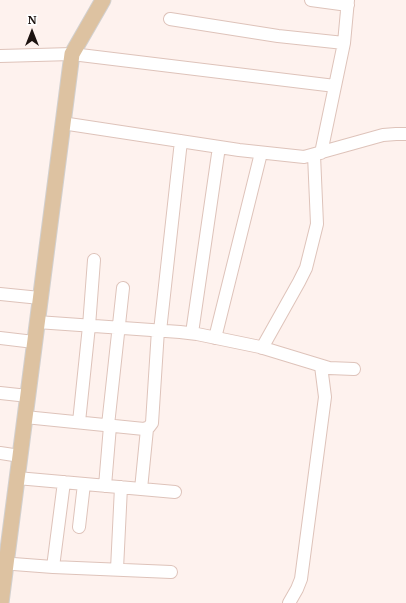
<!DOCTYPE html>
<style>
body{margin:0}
#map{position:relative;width:406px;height:603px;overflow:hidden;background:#fef2ee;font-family:Merriweather,serif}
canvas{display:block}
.north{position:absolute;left:12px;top:12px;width:40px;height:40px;-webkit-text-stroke:3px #fff;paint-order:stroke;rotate:0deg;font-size:11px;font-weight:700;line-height:16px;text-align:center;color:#1d1310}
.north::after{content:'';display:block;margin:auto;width:14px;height:18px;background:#1d1310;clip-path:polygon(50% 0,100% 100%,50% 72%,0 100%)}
</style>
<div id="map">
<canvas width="406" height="603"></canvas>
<div class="north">N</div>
</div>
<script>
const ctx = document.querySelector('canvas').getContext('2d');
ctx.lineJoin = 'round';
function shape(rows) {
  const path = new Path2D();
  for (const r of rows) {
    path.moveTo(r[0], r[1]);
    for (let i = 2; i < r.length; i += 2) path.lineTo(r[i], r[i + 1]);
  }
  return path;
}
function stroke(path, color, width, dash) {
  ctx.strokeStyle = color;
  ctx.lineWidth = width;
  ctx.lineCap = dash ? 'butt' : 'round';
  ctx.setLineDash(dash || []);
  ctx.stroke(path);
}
const minor = shape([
 [311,0,348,5],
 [170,19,278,36,344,43],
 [0,56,72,54,335,86],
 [62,123,239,150,304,157,383,135,396,134,406,134],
 [321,153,344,43,348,0],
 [0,294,40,298],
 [37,322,180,332,197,334,260,347,329,368,354,369],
 [160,331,181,141],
 [192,333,219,147],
 [0,338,34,342],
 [215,338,261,153],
 [262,348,299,282,306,268,317,224,314,155],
 [0,393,28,396],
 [25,417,144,429,149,427,152,423,158,330],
 [79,422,89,326,94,260],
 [108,425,123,288],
 [0,453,20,456],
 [17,478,175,492],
 [105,486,110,426],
 [141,489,147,429],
 [79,527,84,484],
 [0,563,53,567,171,572],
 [53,567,64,482],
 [117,569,121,487],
 [289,603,297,589,301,579,325,397,321,366]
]);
const major = shape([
 [1,603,72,54,103,0]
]);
stroke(minor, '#dec3ba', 14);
stroke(major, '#d2d0cf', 17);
stroke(minor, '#fff', 12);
stroke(major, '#ddc2a1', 15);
</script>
